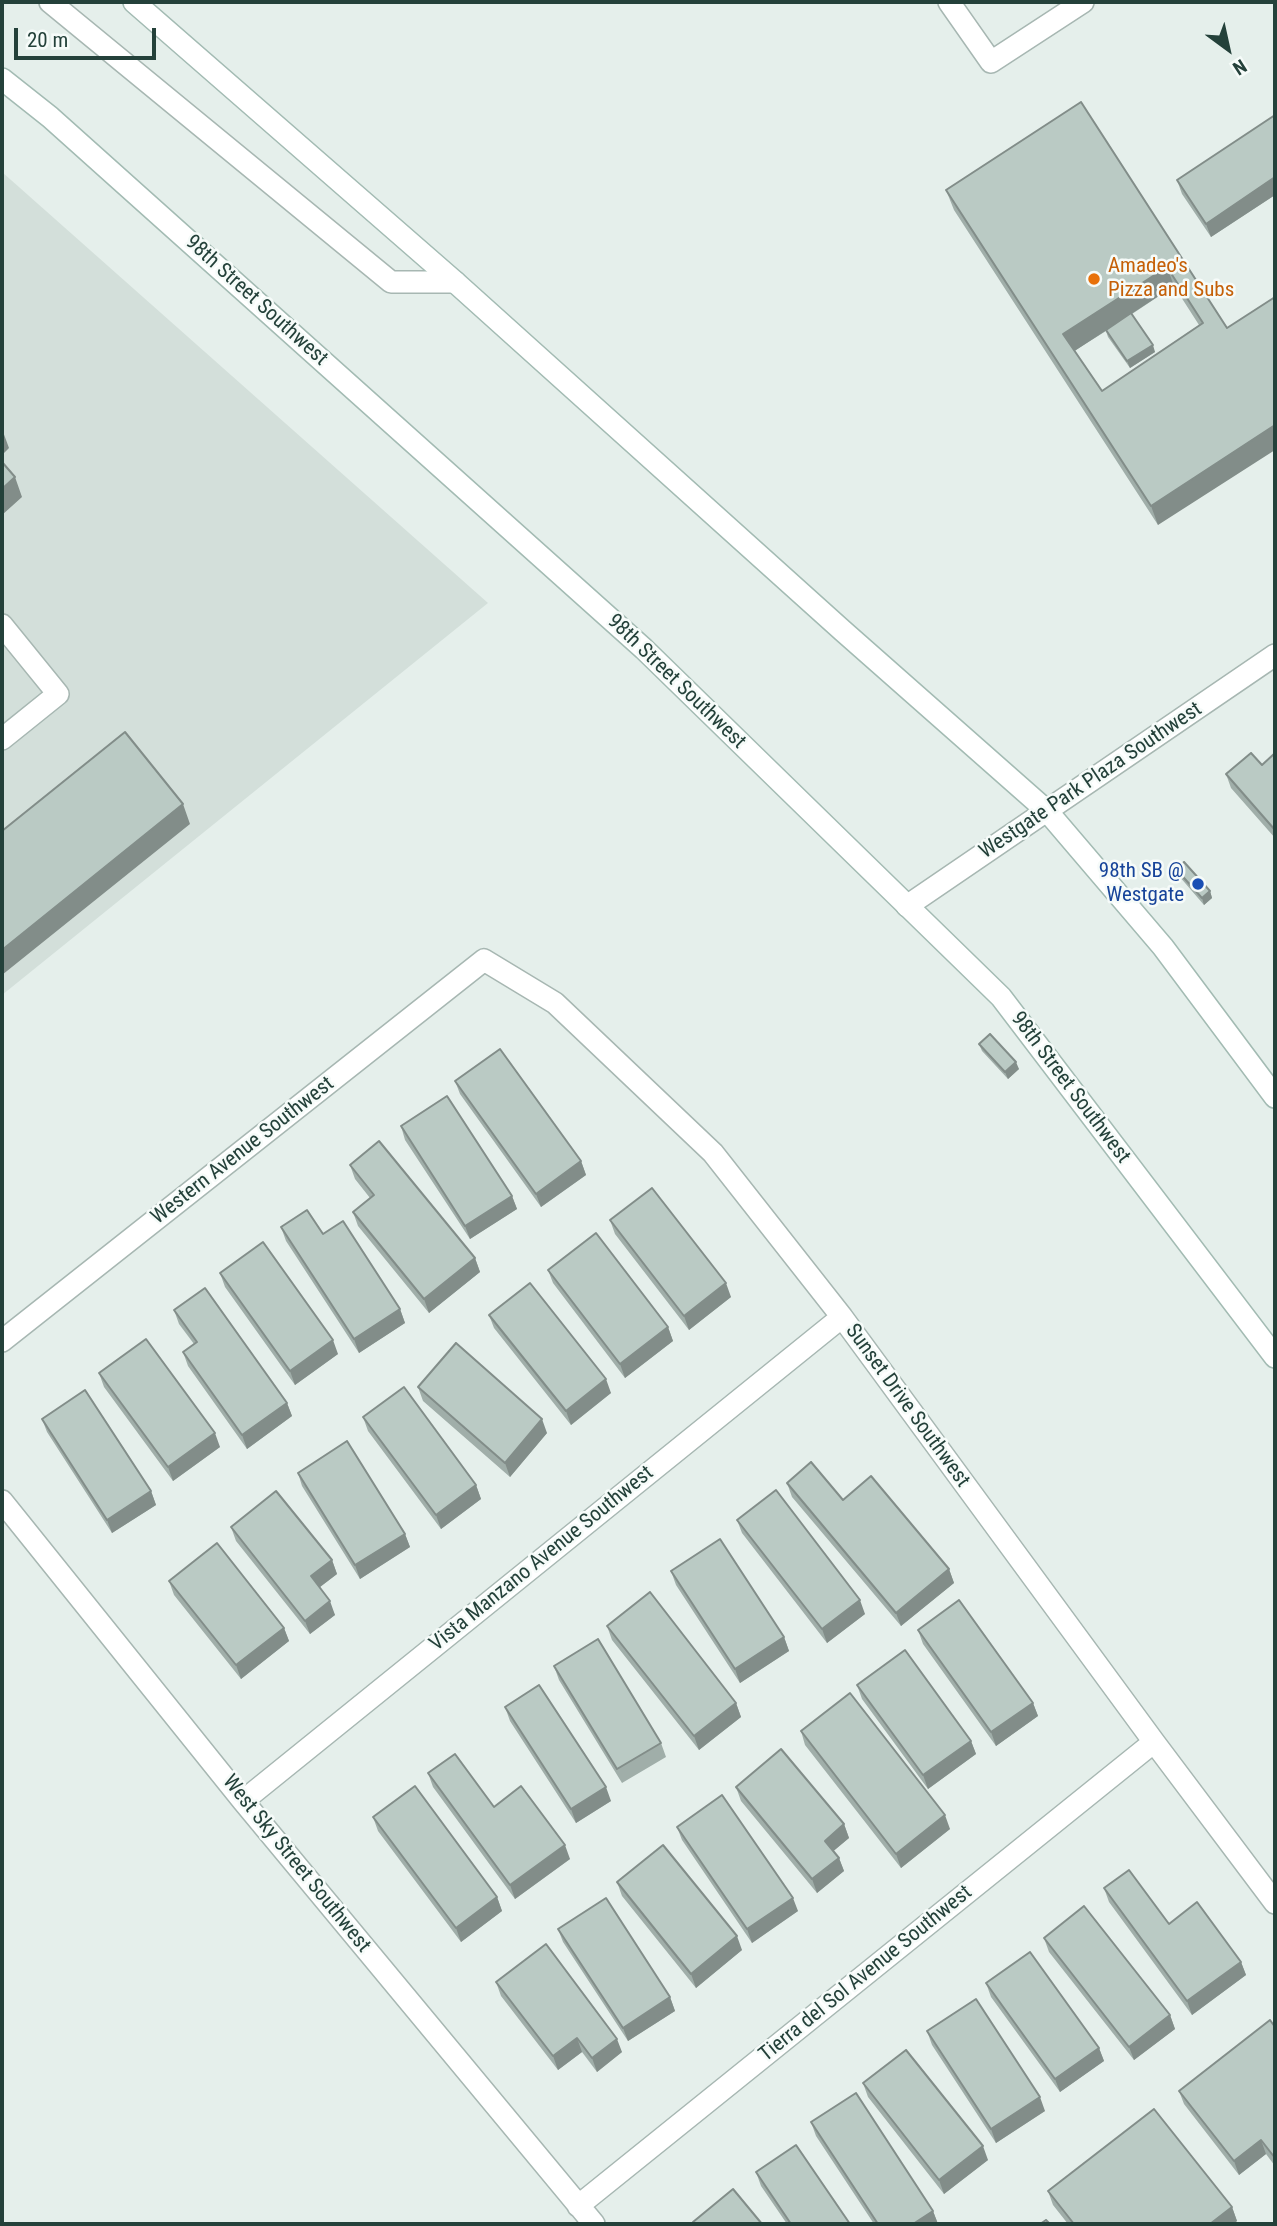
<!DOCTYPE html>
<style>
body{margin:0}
#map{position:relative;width:1277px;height:2226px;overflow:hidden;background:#e5efeb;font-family:"Roboto Condensed",sans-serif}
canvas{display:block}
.frame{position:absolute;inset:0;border:4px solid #24413a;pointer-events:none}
.north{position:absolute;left:1193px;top:14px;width:70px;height:70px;-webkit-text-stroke:5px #f6fbf9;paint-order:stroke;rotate:147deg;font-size:19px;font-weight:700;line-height:28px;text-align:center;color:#24413a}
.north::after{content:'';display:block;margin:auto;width:24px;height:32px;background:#24413a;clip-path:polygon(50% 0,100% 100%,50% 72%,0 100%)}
.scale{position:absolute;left:14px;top:28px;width:142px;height:32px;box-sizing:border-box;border:4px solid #24413a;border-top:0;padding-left:9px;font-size:21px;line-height:24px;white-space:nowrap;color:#24413a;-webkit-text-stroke:5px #f6fbf9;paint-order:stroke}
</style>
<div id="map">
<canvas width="1277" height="2226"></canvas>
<div class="frame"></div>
<div class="north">N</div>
<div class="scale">20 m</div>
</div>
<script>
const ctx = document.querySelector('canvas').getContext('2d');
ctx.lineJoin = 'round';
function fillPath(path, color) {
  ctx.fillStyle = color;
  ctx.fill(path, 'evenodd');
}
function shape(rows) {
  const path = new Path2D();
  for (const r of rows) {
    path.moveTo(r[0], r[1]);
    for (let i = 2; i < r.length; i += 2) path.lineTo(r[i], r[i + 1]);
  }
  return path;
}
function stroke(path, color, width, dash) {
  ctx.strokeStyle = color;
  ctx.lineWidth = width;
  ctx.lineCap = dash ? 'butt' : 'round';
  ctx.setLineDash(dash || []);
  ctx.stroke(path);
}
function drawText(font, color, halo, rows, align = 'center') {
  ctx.font = font + ' "Roboto Condensed",sans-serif';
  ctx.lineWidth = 5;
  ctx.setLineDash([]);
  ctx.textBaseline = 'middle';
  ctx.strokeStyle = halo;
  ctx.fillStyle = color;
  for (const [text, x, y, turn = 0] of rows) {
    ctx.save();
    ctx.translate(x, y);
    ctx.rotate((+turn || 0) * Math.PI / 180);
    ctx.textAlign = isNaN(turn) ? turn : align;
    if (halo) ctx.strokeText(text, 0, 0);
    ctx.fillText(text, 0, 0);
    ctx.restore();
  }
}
const built = shape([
 [2,172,488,603,2,995]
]);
const service = shape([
 [2,625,58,694,2,739]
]);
const minor = shape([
 [949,2,991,62,1083,2],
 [907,906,1275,655],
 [2,1341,484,960,555,1003,713,1153,842,1317,1154,1742,1275,1903],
 [2,1501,243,1801,594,2224],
 [243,1801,842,1317],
 [578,2206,1154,1742]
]);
const tertiary = shape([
 [50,2,391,282,455,282]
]);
const secondary = shape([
 [134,2,455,282,843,631,1047,811,1163,947,1275,1097],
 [2,79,50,117,644,649,1001,997,1275,1357]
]);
const wall = shape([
 [1081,102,1227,328,1158,525,954,210,946,190],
 [1174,286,1199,325,1102,391,1074,351,1106,331,1108,337,1130,368,1155,352,1132,314],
 [1275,115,1275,195,1211,237,1182,194,1177,180],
 [1275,753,1275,838,1231,788,1226,774,1262,765],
 [1176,869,1210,891,1212,898,1204,905,1179,876],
 [979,1044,1019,1069,1008,1079,982,1051],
 [455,1081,581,1161,586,1175,541,1207,460,1094],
 [401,1126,512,1196,517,1209,470,1239,405,1140],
 [350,1165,475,1258,480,1272,429,1313,358,1226,353,1212,370,1198,355,1179],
 [610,1220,731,1297,689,1330,615,1234],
 [281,1227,323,1234,400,1309,405,1323,359,1353,286,1241],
 [548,1270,668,1327,673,1341,625,1378,553,1283],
 [220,1273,338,1354,295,1385,225,1287],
 [174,1310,287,1403,292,1416,247,1449,188,1366,183,1352,194,1344,179,1324],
 [489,1315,611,1393,571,1425,494,1328],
 [99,1373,220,1447,173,1481,104,1387],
 [418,1387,547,1433,510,1477,423,1401],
 [363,1417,476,1485,481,1499,441,1529,368,1431],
 [42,1419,151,1491,156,1505,112,1533,47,1432],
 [298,1473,405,1534,410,1547,360,1579,302,1486],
 [787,1483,843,1500,949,1569,954,1583,901,1626,792,1497],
 [737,1520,865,1614,827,1643,742,1533],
 [231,1527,332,1560,337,1574,320,1587,335,1615,310,1634,236,1541],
 [671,1571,784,1637,789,1651,740,1683,676,1585],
 [169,1581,284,1628,289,1641,241,1679,174,1595],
 [607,1626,736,1703,741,1717,699,1750,612,1640],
 [918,1630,1033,1703,1038,1716,996,1746,923,1644],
 [554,1666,661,1743,666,1757,622,1783,559,1680],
 [857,1685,971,1741,976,1754,928,1789,862,1699],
 [505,1707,611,1801,576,1823,510,1721],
 [801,1731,950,1829,901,1868,805,1745],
 [428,1773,494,1807,570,1859,515,1899,433,1787],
 [736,1787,844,1824,849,1838,833,1851,839,1858,844,1871,817,1893,741,1801],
 [373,1817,497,1897,502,1911,461,1942,378,1831],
 [677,1827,798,1911,752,1943,682,1840],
 [617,1882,742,1950,696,1988,622,1896],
 [1104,1888,1169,1924,1241,1962,1246,1975,1192,2015,1109,1902],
 [558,1929,670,1997,675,2011,628,2041,563,1942],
 [1044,1938,1170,2015,1175,2029,1134,2060,1049,1952],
 [496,1982,622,2052,597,2072,582,2052,558,2070,501,1996],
 [986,1983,1099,2048,1104,2061,1060,2092,991,1997],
 [1275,2027,1275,2166,1266,2154,1239,2175,1184,2104,1179,2091],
 [927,2031,1045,2111,996,2143,932,2045],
 [863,2083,988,2160,944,2194,868,2097],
 [811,2122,933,2211,938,2224,874,2224,816,2136],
 [756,2172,850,2224,787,2224,761,2186],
 [1048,2191,1232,2207,1237,2221,1233,2224,1068,2224,1053,2205]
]);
const shadedWall = shape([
 [1275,177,1275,195,1211,237,1206,224],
 [1167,267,1174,286,1070,354,1063,334],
 [1153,345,1155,352,1130,368,1127,361],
 [1275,425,1275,450,1158,525,1151,506],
 [2,429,9,448,2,455],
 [15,477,22,497,2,515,2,489],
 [183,804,190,824,2,975,2,950],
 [1210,891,1212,898,1204,905,1202,898],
 [1016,1062,1019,1069,1008,1079,1005,1072],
 [581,1161,586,1175,541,1207,536,1194],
 [512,1196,517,1209,470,1239,465,1226],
 [475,1258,480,1272,429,1313,424,1299],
 [726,1283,731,1297,689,1330,684,1316],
 [400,1309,405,1323,359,1353,354,1339],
 [668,1327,673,1341,625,1378,620,1364],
 [333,1340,338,1354,295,1385,290,1371],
 [606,1379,611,1393,571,1425,566,1411],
 [287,1403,292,1416,247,1449,242,1435],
 [542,1419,547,1433,510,1477,505,1463],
 [215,1433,220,1447,173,1481,168,1467],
 [476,1485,481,1499,441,1529,436,1515],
 [151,1491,156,1505,112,1533,107,1520],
 [405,1534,410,1547,360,1579,355,1565],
 [332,1560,337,1574,316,1590,311,1576],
 [949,1569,954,1583,901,1626,896,1613],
 [860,1600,865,1614,827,1643,822,1629],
 [330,1601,335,1615,310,1634,305,1621],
 [284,1628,289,1641,241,1679,236,1665],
 [784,1637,789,1651,740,1683,735,1669],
 [736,1703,741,1717,699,1750,694,1736],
 [1033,1703,1038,1716,996,1746,991,1732],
 [971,1741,976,1754,928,1789,923,1775],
 [606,1787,611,1801,576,1823,571,1809],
 [945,1815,950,1829,901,1868,896,1854],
 [844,1824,849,1838,830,1854,825,1841],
 [565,1845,570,1859,515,1899,510,1885],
 [839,1858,844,1871,817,1893,812,1879],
 [497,1897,502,1911,461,1942,456,1928],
 [793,1898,798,1911,752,1943,747,1929],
 [737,1936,742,1950,696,1988,691,1974],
 [1241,1962,1246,1975,1192,2015,1187,2001],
 [670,1997,675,2011,628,2041,623,2028],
 [1170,2015,1175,2029,1134,2060,1129,2047],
 [577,2038,582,2052,558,2070,553,2056],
 [617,2039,622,2052,597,2072,592,2058],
 [1099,2048,1104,2061,1060,2092,1055,2079],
 [1040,2097,1045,2111,996,2143,991,2129],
 [1261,2140,1266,2154,1239,2175,1234,2161],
 [983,2146,988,2160,944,2194,939,2180],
 [1232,2207,1237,2221,1233,2224,1210,2224],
 [933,2211,938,2224,913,2224]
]);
const building = shape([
 [1081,102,1227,328,1275,297,1275,425,1151,506,946,190,1081,102],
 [1167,267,1203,323,1102,391,1063,334,1167,267],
 [1275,115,1275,177,1206,224,1177,180,1275,115],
 [1131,313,1153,345,1127,361,1106,330,1131,313],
 [2,462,15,477,2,489,2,462],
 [125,732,183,804,2,950,2,831,125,732],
 [1251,753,1262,765,1275,753,1275,830,1226,774,1251,753],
 [1184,862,1210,891,1202,898,1176,869,1184,862],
 [990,1034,1016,1062,1005,1072,979,1044,990,1034],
 [500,1049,581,1161,536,1194,455,1081,500,1049],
 [447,1096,512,1196,465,1226,401,1126,447,1096],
 [379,1141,475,1258,424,1299,353,1212,374,1195,350,1165,379,1141],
 [652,1188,726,1283,684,1316,610,1220,652,1188],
 [307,1210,323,1234,343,1221,400,1309,354,1339,281,1227,307,1210],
 [596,1233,668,1327,620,1364,548,1270,596,1233],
 [263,1242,333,1340,290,1371,220,1273,263,1242],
 [530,1283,606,1379,566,1411,489,1315,530,1283],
 [205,1288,287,1403,242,1435,183,1352,197,1342,174,1310,205,1288],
 [146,1339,215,1433,168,1467,99,1373,146,1339],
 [456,1343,542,1419,505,1463,418,1387,456,1343],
 [404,1387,476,1485,436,1515,363,1417,404,1387],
 [85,1390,151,1491,107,1520,42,1419,85,1390],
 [347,1441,405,1534,355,1565,298,1473,347,1441],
 [811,1462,843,1500,871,1476,949,1569,896,1613,787,1483,811,1462],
 [776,1490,860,1600,822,1629,737,1520,776,1490],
 [276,1491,332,1560,311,1576,330,1601,305,1621,231,1527,276,1491],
 [720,1539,784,1637,735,1669,671,1571,720,1539],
 [217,1543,284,1628,236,1665,169,1581,217,1543],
 [650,1592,736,1703,694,1736,607,1626,650,1592],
 [959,1600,1033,1703,991,1732,918,1630,959,1600],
 [598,1639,661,1743,617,1769,554,1666,598,1639],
 [905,1650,971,1741,923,1775,857,1685,905,1650],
 [539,1685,606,1787,571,1809,505,1707,539,1685],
 [850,1693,945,1815,896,1854,801,1731,850,1693],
 [781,1749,844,1824,825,1841,839,1858,812,1879,736,1787,781,1749],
 [455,1754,494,1807,521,1786,565,1845,510,1885,428,1773,455,1754],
 [415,1786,497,1897,456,1928,373,1817,415,1786],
 [722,1795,793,1898,747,1929,677,1827,722,1795],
 [663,1845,737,1936,691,1974,617,1882,663,1845],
 [1129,1870,1169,1924,1197,1902,1241,1962,1187,2001,1104,1888,1129,1870],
 [606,1898,670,1997,623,2028,558,1929,606,1898],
 [1084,1906,1170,2015,1129,2047,1044,1938,1084,1906],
 [546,1944,617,2039,592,2058,577,2038,553,2056,496,1982,546,1944],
 [1030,1952,1099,2048,1055,2079,986,1983,1030,1952],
 [976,1999,1040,2097,991,2129,927,2031,976,1999],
 [1270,2020,1275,2027,1275,2158,1261,2140,1234,2161,1179,2091,1270,2020],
 [906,2050,983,2146,939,2180,863,2083,906,2050],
 [856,2093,933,2211,913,2224,878,2224,811,2122,856,2093],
 [1154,2109,1232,2207,1210,2224,1074,2224,1048,2191,1154,2109],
 [796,2145,850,2224,791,2224,756,2172,796,2145],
 [733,2189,762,2224,695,2224,693,2222,733,2189],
 [1046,2220,1050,2224,1040,2224,1046,2220]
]);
const markers = [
 [1094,279,7,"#e8710a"],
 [1198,884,7,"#1a4fb4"]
];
const foodNames = [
 ["Amadeo's",1108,267],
 ["Pizza and Subs",1108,291]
];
const streetNames = [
 ["98th Street Southwest",256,301,42],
 ["98th Street Southwest",676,682,44],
 ["Westgate Park Plaza Southwest",1091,781,-34],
 ["98th Street Southwest",1070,1088,53],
 ["Western Avenue Southwest",243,1151,-38],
 ["Sunset Drive Southwest",907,1406,54],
 ["Vista Manzano Avenue Southwest",542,1559,-39],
 ["West Sky Street Southwest",296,1864,51],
 ["Tierra del Sol Avenue Southwest",866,1974,-39]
];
const transitNames = [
 ["98th SB @",1184,872],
 ["Westgate",1184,896]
];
fillPath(built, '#d3dfda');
stroke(service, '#a7b7b2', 24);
stroke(minor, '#a7b7b2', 24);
stroke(tertiary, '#a7b7b2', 24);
stroke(secondary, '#a3bbb3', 24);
stroke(service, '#fff', 21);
stroke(minor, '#fff', 21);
stroke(tertiary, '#fff', 21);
stroke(secondary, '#fff', 21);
fillPath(wall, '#a0aea9');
fillPath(shadedWall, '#828d89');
fillPath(building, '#bacac4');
stroke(building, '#828d89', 2);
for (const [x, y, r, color] of markers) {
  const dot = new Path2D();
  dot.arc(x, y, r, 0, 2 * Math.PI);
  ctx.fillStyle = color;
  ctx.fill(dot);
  stroke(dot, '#f6fbf9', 2.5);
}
drawText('21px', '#c56008', '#f6fbf9', foodNames, 'left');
drawText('21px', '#24413a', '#f6fbf9', streetNames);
drawText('21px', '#164399', '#f6fbf9', transitNames, 'right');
</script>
